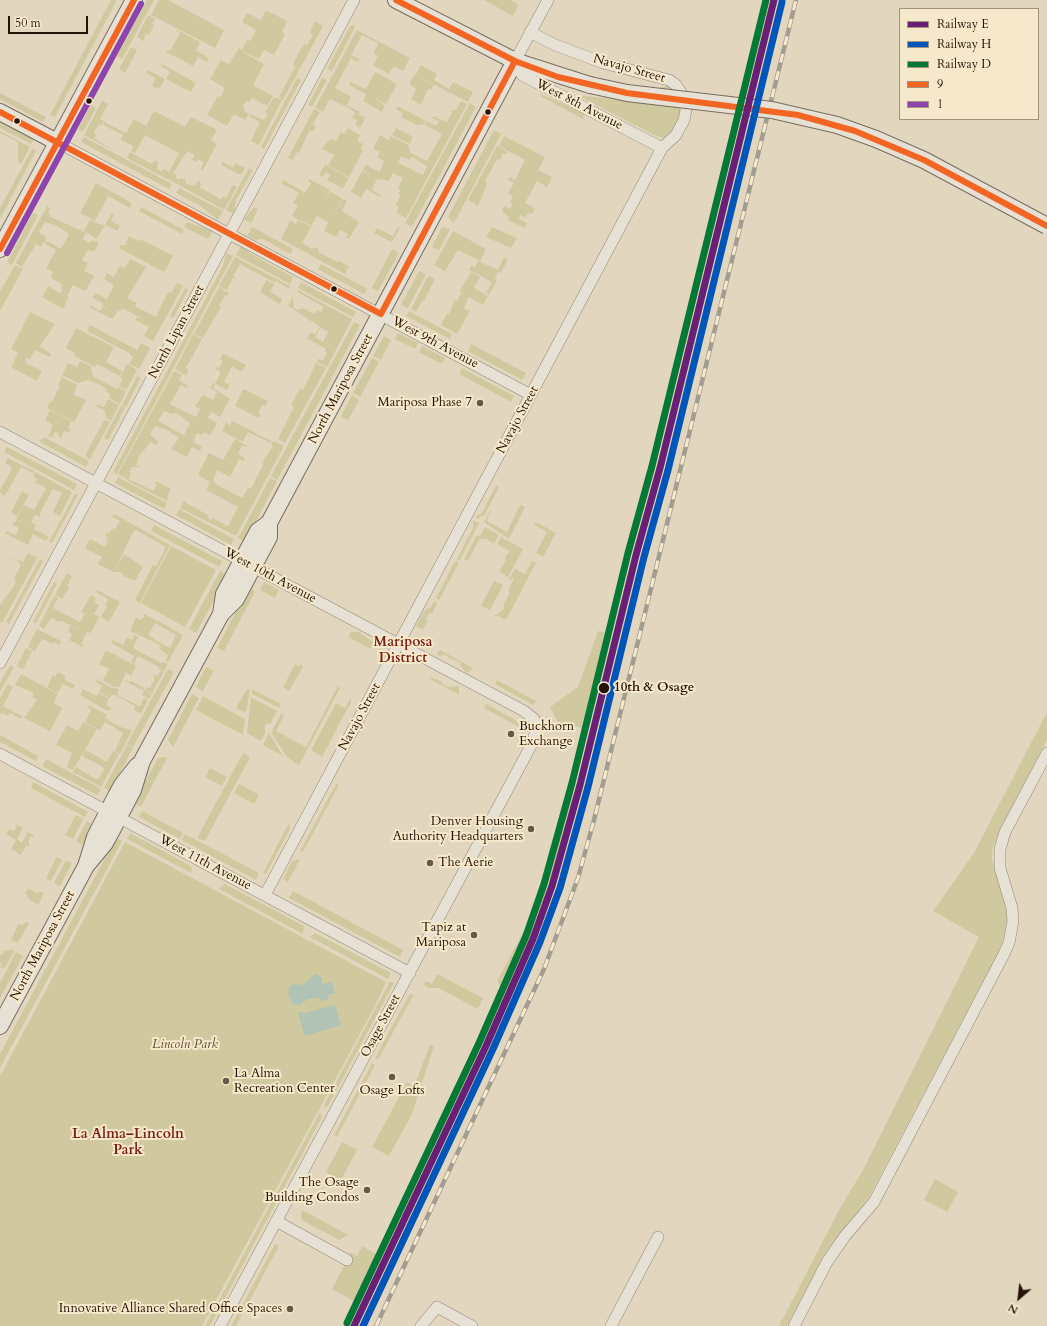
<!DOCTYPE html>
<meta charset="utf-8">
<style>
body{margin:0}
#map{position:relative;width:1047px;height:1326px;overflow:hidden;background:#e2d7be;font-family:Cardo,serif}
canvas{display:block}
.legend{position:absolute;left:899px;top:8px;width:140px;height:112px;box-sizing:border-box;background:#f6e9cb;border:1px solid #a3937d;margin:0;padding:5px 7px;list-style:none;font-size:12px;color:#271208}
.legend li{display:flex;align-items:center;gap:8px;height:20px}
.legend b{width:20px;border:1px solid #a3937d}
.north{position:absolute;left:999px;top:1278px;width:40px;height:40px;-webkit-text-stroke:3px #f6e9cb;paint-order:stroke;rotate:208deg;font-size:11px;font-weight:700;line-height:16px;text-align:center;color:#271208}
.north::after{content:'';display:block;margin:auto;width:14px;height:18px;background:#271208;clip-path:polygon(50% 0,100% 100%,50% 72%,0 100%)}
.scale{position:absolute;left:8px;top:16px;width:80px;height:18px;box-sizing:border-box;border:2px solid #271208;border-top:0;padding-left:5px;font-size:12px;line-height:14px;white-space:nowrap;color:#271208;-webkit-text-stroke:3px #f6e9cb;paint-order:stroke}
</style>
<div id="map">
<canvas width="1047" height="1326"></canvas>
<ul class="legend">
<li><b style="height:5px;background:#691f74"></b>Railway E</li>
<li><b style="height:5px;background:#0055b8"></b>Railway H</li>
<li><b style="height:5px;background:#047835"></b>Railway D</li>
<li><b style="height:5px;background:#f26522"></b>9</li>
<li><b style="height:5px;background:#8e44ad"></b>1</li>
</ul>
<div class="north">N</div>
<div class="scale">50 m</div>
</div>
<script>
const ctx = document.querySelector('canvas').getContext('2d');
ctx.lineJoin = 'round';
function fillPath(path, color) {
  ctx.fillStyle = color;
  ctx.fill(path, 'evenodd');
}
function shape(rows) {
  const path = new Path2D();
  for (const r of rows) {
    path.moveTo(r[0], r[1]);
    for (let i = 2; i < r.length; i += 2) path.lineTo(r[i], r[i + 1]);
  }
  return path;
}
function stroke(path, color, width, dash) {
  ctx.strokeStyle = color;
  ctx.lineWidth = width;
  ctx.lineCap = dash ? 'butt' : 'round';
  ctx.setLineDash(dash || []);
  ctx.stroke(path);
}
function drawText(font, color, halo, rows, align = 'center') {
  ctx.font = font + ' Cardo,serif';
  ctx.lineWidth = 4;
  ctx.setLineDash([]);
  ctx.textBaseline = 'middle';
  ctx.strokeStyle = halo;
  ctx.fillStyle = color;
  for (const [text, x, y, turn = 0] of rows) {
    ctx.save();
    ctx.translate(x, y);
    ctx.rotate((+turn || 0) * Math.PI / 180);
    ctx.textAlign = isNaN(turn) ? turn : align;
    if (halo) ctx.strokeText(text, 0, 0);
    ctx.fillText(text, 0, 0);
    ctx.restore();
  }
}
const green = shape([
 [111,0,117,0,55,117,50,115],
 [147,0,154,0,122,59,117,56],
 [159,0,168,0,224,30,215,48,151,15],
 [484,0,511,0,519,5,513,16],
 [266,10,287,21,282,32,285,34,274,55,264,50,259,59,241,51,264,64,253,85,273,96,267,106,252,98,250,102,246,101,243,107,245,109,244,111,249,114,245,120,234,114,227,126,207,115,218,96,221,97,225,88,210,79,221,60,229,64,239,48,242,50,247,40,250,41,256,30,242,22,247,13,261,20],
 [148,15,155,19,152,24,154,26,149,35,146,34,144,39,145,42,137,37],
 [315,21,323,26,283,100,279,97,295,67,293,64,298,54,304,44,307,45,313,35,310,32],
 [356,25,332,71,327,69,350,26],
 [177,30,200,42,196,51,209,58,207,62,198,57,193,66,166,52,167,50,170,51,180,33,176,31],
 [357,30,410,58,403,71,394,66,389,74,373,65,378,56,374,53,378,43,362,35,351,55,359,59,358,62,351,58,335,88,351,97,347,105,350,107,349,108,330,99,323,112,315,108],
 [131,47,137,50,125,73,119,69],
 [162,64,196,83,191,92,166,79,170,72,161,66],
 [421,65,437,74,434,80,449,89,453,82,473,92,468,102,415,75],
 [148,70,165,79,159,89,152,86,156,78,146,73],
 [375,72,397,84,386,104,376,99,378,96,378,95,376,100,385,105,382,112,363,101,366,94,349,85,351,82,366,89],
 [414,75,434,85,431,90,428,89,421,105,411,99,416,89,409,84],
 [297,78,301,80,264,149,261,147],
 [322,78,327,80,312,107,308,105],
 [668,85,676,93,681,105,680,119,668,137,664,138,656,136,577,95,621,100],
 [0,93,46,117,43,122,0,99],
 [541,94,585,114,583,119,540,96],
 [274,97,282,100,259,145,251,141,260,122,249,116,250,114,264,120,268,114,265,112],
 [102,101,108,104,100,119,104,121,101,125,99,124,94,133,96,135,94,138,114,151,84,135],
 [461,101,467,104,406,218,396,213,399,207,395,205,401,196,398,194,401,190,398,188,403,178,393,173,398,163,423,175,427,166,412,157,410,160,401,156,389,181,377,179,372,190,381,195,380,197,366,189,361,198,351,192,362,171,372,176,363,170,366,165,379,172,381,169,384,161,377,157,380,152,373,149,380,135,389,140,391,136,409,145,408,148,411,149,409,152,427,161,442,134,425,125,427,121,436,126,439,121,432,118,433,116,447,122,453,110,456,110],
 [470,103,476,107,412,227,405,223],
 [91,105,96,108,83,132,78,130],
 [397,106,426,121,423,125,420,124,419,126,401,117,403,113,396,109],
 [350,107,360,112,359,115,365,118,360,128,355,125,357,120,352,118,355,112,349,109],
 [314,109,320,112,313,124,316,126,313,131,309,131,299,153,297,152,293,160,288,158],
 [154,111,185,127,191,117,217,130,211,140,217,144,203,170,201,169,203,162,198,159,196,162,192,160,195,155,187,151,169,180,127,158,130,152,152,164,155,160,158,162,157,169,162,172,164,169,169,172,179,153,145,135,135,153,131,151,133,146,121,140,123,135,103,125,104,122,126,133,134,119,146,126],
 [0,121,34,139,31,144,0,128],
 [348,128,360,135,357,141,363,144,361,149,363,150,349,177,328,166,334,155,322,149,328,140,330,141,332,139,336,141,341,132,345,134],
 [396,128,413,137,410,144,392,135],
 [494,130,501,134,454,223,448,217],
 [0,131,30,147,21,164,18,162,18,142,0,133],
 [504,136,545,157,538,170,552,177,547,187,537,181,525,203,535,208,532,214,528,212,526,217,520,215,519,219,527,223,525,228,508,220,509,217,502,211,504,206,510,209,513,204,510,202,513,196,508,193,514,183,508,180,510,177,515,180,525,160,499,146],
 [84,137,172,184,169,189,81,142],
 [497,146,508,152,506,154,503,153,500,160,497,159,485,181,487,184,478,206,468,200],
 [32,149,36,151,0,219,0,208],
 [223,162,233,167,235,163,245,168,241,175,221,165],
 [325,165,349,178,344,187,342,188,327,180,330,175,326,172,323,177,319,175],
 [249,168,253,170,236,200,234,213,232,213,226,210],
 [173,173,177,175,176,178,179,180,181,178,186,180,185,183,191,186,192,184,195,186,198,181,201,183,200,188,221,199,223,196,226,198,233,185,237,187,224,210,170,180],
 [309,179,330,190,324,202,330,192,342,198,329,223,342,199,347,201,342,211,359,222,349,239,346,238,348,234,340,230,336,237,324,231,328,222,317,216,311,226,292,216,298,205,293,203,299,193,281,183,283,180,304,192,302,197,322,208,302,197,311,183,308,181],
 [96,183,132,203,130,208,108,196,95,221,80,213],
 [179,188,223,211,218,220,199,205,176,193],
 [47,206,50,208,48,212,50,214,49,216,86,233,83,239,90,243,92,240,99,243,94,252,88,250,82,260,88,263,84,271,94,276,85,291,73,285,67,296,69,297,63,309,42,297,48,286,60,293,63,289,61,288,62,284,51,278,53,272,46,268,56,250,45,244,47,241,61,249,69,234,55,225,45,222,39,232,47,238,45,243,43,243,41,247,36,244,22,267,16,263],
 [141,207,184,230,182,234,139,211],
 [254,207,258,209,251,223,244,219],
 [33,213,38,215,12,265,7,262],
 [111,214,114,215,111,221,120,226,118,230,116,230,105,225],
 [90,220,105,226,96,239,84,231],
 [298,220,311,227,302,243,312,249,314,247,319,249,318,252,337,262,339,261,349,266,345,274,281,239,290,221,296,224],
 [187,222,213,231,208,239,184,227],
 [252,227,293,249,290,254,263,239,256,240,247,236],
 [398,227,400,228,392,242,374,233,377,228,393,236],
 [442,227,450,229,439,250,432,247],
 [492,227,517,238,511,248,486,237],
 [453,231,486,249,480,261,458,250,445,271,434,265],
 [129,236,139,241,140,239,173,256,164,272,119,248,120,245,125,245],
 [241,246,251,254,293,277,290,284,236,255],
 [392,249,399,253,378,291,372,288],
 [226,253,233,256,117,474,113,472,223,266],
 [235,257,290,286,289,289,276,281,275,283,240,264,233,276,237,280,233,278,227,290,219,286],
 [504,257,508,259,501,273,498,272,495,279,497,281,489,295,486,293,492,282,469,270,472,265,475,267,478,261,498,270],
 [130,259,146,267,127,298,137,303,135,306,156,317,168,292,171,293,177,283,183,286,153,341,144,336,149,327,135,320,137,317,141,319,141,318,122,308,120,312,118,310,113,319,89,307,90,305,100,311,102,307,111,311,102,306,103,303,93,298,95,293,107,299,114,285,104,279,107,273,114,277,120,266,125,268],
 [321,264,367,289,364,294,318,269],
 [15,265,23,269,0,311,0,292],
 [419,271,426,274,408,308,401,305],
 [471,272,480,277,474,288,488,296,483,305,469,297,464,308,470,311,457,334,441,325,447,313,449,314,455,300,457,301,461,294,467,296,459,292],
 [428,276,435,279,424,301,422,301,416,312,411,309],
 [266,280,274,284,270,292,282,299,280,304,260,292],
 [301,282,356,312,353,317,298,288],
 [219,287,229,293,228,296,225,295,219,306,221,307,203,338,194,334],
 [185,288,188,290,173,318,170,316],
 [298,290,352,319,327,367,317,362,318,359,323,360,327,353,325,352,326,349,307,338,311,332,315,334,319,327,320,328,315,337,323,342,328,332,288,306,293,296,294,308,298,310,303,308,315,314,317,310,321,312,324,307,297,292],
 [409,311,452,334,450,339,406,316],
 [30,312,55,324,40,346,51,354,50,357,35,350,30,359,27,358,26,359,26,363,42,371,37,381,11,367,18,353,11,349],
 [354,322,360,325,277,480,271,476],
 [90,325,137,350,141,343,150,348,139,369,129,364,133,357,129,353,87,331],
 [76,328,114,347,106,362,122,371,120,376,97,364,95,367,74,356,75,353,66,348],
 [398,333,418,343,415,349,395,339],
 [193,334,202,339,186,368,189,370,186,376,175,369],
 [384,336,391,340,381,360,373,356],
 [471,344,526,373,522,380,468,351],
 [422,346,445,358,442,364,419,352],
 [223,354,246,365,242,372,232,366,224,382,230,385,227,390,216,384,213,388,230,399,220,417,211,412,208,418,217,423,210,436,204,432,202,435,197,433,193,442,202,447,200,451,192,447,187,457,171,449,179,438,167,430,155,426,150,435,159,442,156,445,150,442,142,453,141,452,136,465,141,469,137,467,132,467,129,472,131,474,128,480,118,474,174,371,182,375,179,380,188,386,187,388,181,385,170,404,196,417,200,409,195,406,203,395,213,400,217,392,210,388,213,383,215,384,221,372,216,369,216,367,219,368,223,361,220,359],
 [164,411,173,414,176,413,190,423,184,435,158,421],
 [372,358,379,362,360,397,353,393],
 [80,361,92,367,90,370,93,372,92,375,94,377,117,389,118,387,126,391,120,404,109,398,110,395,104,387,99,384,88,380,78,383,62,375,68,363,77,367],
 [316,363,326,368,285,443,278,439,294,407,291,405,300,388,303,390],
 [127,364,137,370,126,390,119,386,123,379,120,377],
 [462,368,514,396,511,402,459,374],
 [138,375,140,379,126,407,122,405],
 [62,377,77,385,74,395,86,400,74,422,47,408,50,401,52,402,60,386,58,385],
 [243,389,268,401,265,407,262,405,258,413,261,415,259,418,235,406],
 [352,395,359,400,348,420,341,416],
 [108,399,119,405,111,421,106,418,105,411,96,406,97,404,104,407],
 [121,406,125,408,108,440,104,438],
 [50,410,74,423,71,422,68,428,71,430,69,433,64,431,61,439,56,431,52,438,48,436,53,425,45,420],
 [104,420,110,422,90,459,85,456],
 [232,421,271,441,271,443,248,432,243,442,222,431,226,423,230,425],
 [44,437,89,461,86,467,39,441],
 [235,439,249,447,242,446,238,454,245,458,243,461,239,459,230,477,217,470,213,481,217,485,242,498,248,488,251,489,264,463,262,462,273,446,271,444,273,441,284,446,236,536,180,508,184,500,186,503,208,515,207,517,211,520,212,518,228,526,238,507,206,490,210,482,198,475,209,453,223,460],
 [7,447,77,484,74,490,4,452],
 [8,458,34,471,33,473,21,467,5,496,1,494,0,490,11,471,12,467,5,463],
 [35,472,72,492,60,516,53,512,62,493,53,489,40,513,40,517,35,515,31,522,36,525,34,529,16,519,24,505,34,510,46,488,35,482,37,479,33,476],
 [118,477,167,503,164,509,115,483],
 [270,478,277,481,245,542,238,538],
 [129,479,153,491,157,484,155,483,156,481,171,489,167,497,168,498,167,501,128,481],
 [496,485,499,487,484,516,481,515,479,519,475,517,482,513],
 [22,491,29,495,17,516,11,512],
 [75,494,78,495,52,543,49,542],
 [520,505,525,507,509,539,484,522,492,508,487,521,507,532],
 [179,509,234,539,231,545,176,515],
 [114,514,170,545,140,603,135,600,153,565,156,566,166,547,136,530,133,532,114,572,98,564,102,557,85,548,90,539,105,547,108,541,106,540,108,538,105,536,108,532,109,533,112,529,116,528,120,521,112,517],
 [17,520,49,537,46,541,33,534,28,545,5,533,7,531,16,535,19,528,12,524],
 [473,520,479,523,460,560,457,559,473,528],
 [536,522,556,533,543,557,536,553,547,532,534,525],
 [154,525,222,561,219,567,151,531],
 [485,527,499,535,494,543,484,538,483,540,480,538,468,561,464,559,477,535,480,536],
 [501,537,523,549,508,577,499,572,506,560,504,558,510,551,497,544],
 [171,546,216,570,185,627,141,603],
 [28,553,37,558,2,623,0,621,0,605,14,586,16,582,14,579,21,565,19,564,20,562,9,556,23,562],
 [124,554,143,567,135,581,124,576,121,572,114,572],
 [40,559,43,561,9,624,6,622],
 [455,561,459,563,439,600,436,598],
 [532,561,536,563,506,620,499,616,494,616,504,609,504,603,509,595,509,589,514,578,513,577,511,580,509,579,515,569,525,574],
 [220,571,228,575,196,633,189,629],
 [67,573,72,576,67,586,70,587,62,599,55,595],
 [494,581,503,585,490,610,481,606],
 [54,582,57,584,36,623,33,622],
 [264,582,279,590,275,598,260,590],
 [249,586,255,592,224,651,217,648],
 [97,590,120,602,109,622,101,617,107,607,105,606,108,599,96,592],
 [91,595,96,598,94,602,99,605,94,614,99,617,91,633,87,632,81,644,84,645,83,647,69,640,72,634,68,632,70,626,78,630,79,627,77,629,62,621,60,622,51,618,44,629,39,626,54,596,58,598,53,608,80,622,85,614,81,612],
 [434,601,437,603,432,614,429,613,426,619,428,620,423,630,416,626,425,610,431,607],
 [144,614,156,620,155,622,157,620,183,635,168,662,165,661,168,655,159,649,161,646,154,642,155,640,170,648,176,635,155,623,148,635,155,639,154,642,130,631,136,617,140,620,144,618],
 [37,629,61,641,59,645,54,642,53,644,42,639,35,651,28,647],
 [598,631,608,633,584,728,558,723,550,707,578,687],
 [351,632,359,632,374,643,371,649,348,637],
 [134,635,138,637,133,648,161,663,164,662,168,664,152,693,134,684,152,694,149,699,142,695,144,691,123,680,130,682,131,681,146,689,147,687,150,688,155,678,153,675,158,676,161,670,158,669,159,667,138,656,134,664,131,662,134,656,111,643,113,640,123,645,127,637,132,640],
 [26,648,32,651,23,669,17,666],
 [106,650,136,666,131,676,126,673,119,687,114,687,103,680,109,669,99,664],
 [440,650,473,668,472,670,466,673,460,665,461,663,444,655,439,656,437,653],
 [295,664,299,666,301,664,303,667,289,691,283,687],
 [10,665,14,667,0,692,0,683],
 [206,667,214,671,203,691,196,687],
 [168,669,174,672,133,747,127,744],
 [58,672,66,676,64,679,75,685,73,689,63,684,58,693,47,687,53,675,56,676],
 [21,674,58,694,54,703,62,708,50,731,24,718,37,700,32,697,34,693,15,685],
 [432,678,443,682,442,684,448,687,459,686,459,695,430,679],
 [97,679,110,687,119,689,117,694,119,696,137,705,140,706,144,698,148,700,141,714,134,710,135,706,115,695,112,695,110,698,99,692,102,686,96,682],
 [497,680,536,701,533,705,495,684],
 [8,684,13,687,3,706,22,716,21,719,10,713,8,716,2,713,0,715,0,698],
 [338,686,340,688,299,765,287,757,272,734,273,729,281,714,284,715,276,731,306,747],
 [83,689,97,696,99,693,109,699,106,705,111,708,110,710,107,711,80,695],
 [247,689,250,690,246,713,236,708],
 [252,689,281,704,279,708,252,694],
 [192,694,199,698,173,747,168,740],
 [203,696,245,719,243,735,196,710],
 [251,697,277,711,271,723,265,725,265,734,261,741,247,733],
 [351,698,351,702,322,757,311,750,336,703,345,708],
 [486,704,521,723,519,727,484,708],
 [89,705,107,715,105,718,108,720,123,728,132,730,120,754,115,751,123,733,105,722,100,730,85,722,91,710,88,708],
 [1047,712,1047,740,1000,829,993,847,992,858,1006,909,1007,921,1003,941,998,953,869,1197,826,1252,787,1326,779,1326,839,1210,863,1170,979,937,933,911,974,853],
 [83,722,97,729,73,770,67,767,72,753,56,745,67,725,78,731],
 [269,733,283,756,263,745],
 [0,735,38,756,36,761,0,742],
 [127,745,133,748,110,791,104,788],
 [85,750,107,762,113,751,119,754,101,787,73,772,76,767,96,779,99,778,104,770,103,767,82,756],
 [243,753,250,757,205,841,197,838],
 [164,757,167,758,141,807,133,803,158,758],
 [46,759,101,789,97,795,42,766],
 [210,768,227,777,222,786,205,777],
 [33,782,88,812,85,817,31,788],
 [239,784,259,795,254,804,234,793],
 [336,784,339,785,303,852,300,851],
 [576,792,550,884,531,938,509,988,501,989,497,981,531,917,568,796],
 [142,811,183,833,180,839,139,817],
 [76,815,83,819,73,839,65,835],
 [87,821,93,825,82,845,76,841],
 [13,822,23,828,17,839,22,843,27,833,23,830,34,835,33,837,31,836,28,843,30,844,28,847,26,846,21,855,11,849,16,840,6,834,9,829,14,831,17,826],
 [289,823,290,829,266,874,263,873],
 [130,833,191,866,192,870,191,873,127,839],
 [185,834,259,873,256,880,182,840],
 [116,838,122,841,0,1068,0,1054],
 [125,842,386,982,375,1006,202,1326,0,1326,0,1076],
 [57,857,62,860,52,879,50,881,46,878],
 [300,859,288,882,283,879,292,861],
 [66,860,72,863,60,886,54,883],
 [225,884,304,926,303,934,219,889],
 [28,888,35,892,38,893,39,891,44,893,38,905,30,900,25,893],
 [293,891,403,950,400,957,289,898],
 [25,922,29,923,18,943,11,940,18,924,23,925],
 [315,933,391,973,388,979,310,937],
 [10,949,14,951,4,969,0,967,2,964,0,962,0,954,2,955,5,950,9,951],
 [16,952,23,956,0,998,0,983],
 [437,974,483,998,478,1009,438,988,428,988,424,985,426,981,432,984],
 [390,981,394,983,328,1106,323,1107],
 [414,994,378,1060,375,1058,409,995],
 [430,1045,434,1046,422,1083,416,1081],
 [372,1063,375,1065,337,1137,334,1135],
 [407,1082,420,1089,412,1114,389,1156,372,1147],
 [320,1112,322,1117,210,1326,205,1326],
 [342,1142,357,1150,341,1180,326,1172],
 [935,1179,958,1192,947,1212,924,1200],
 [303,1210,348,1235,339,1240,302,1220,301,1214],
 [275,1244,279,1246,236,1326,231,1326],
 [362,1246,380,1256,357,1303,332,1289,351,1252,357,1256]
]);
const water = shape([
 [316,974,322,977,322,984,332,982,335,993,328,995,329,999,321,1001,320,998,308,999,300,1005,292,1004,288,993,289,987,294,984,302,985],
 [335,1005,341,1025,305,1036,298,1013,304,1012,305,1013]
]);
const street = shape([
 [548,0,515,61,522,75,662,148],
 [57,142,531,395],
 [0,432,524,711,534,719,536,725,534,740,220,1326],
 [0,663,354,0],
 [0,754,410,973],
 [265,895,662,148,676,135,684,120,686,110,684,97,676,85,669,80,603,63,553,44,530,32],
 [276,1221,347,1260],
 [421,1326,437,1307,472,1326],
 [611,1326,658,1237],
 [794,1326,827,1262,845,1236,874,1202,1003,956,1009,943,1013,921,1012,908,1000,868,1000,849,1005,832,1047,753]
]);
const secondary = shape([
 [396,0,515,61,590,85],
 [0,112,57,142],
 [0,249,134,0],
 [221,614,236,599,253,567,269,537,269,523],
 [86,866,105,843,111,832,133,790,142,761,221,614,224,594,258,531,269,523,515,61],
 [0,1026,86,866,95,837,116,796,122,785,137,766]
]);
const rail = shape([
 [376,1326,544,969,578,878,594,820,796,0]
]);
const secondaryBridge = shape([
 [590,85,627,93,772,110,837,125,876,139,924,160,1047,226]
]);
const bus1 = shape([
 [396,0,515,61,558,77,627,93,798,115,855,131,924,160,1047,226],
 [0,112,381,314,515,61],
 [0,249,134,0]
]);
const bus2 = shape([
 [7,253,141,4]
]);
const rail1 = shape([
 [354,1326,486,1046,533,939,552,886,580,785,636,555,660,468,774,0]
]);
const rail2 = shape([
 [363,1326,493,1049,540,942,560,888,588,787,644,557,668,470,782,2]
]);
const rail3 = shape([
 [347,1323,479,1043,526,936,544,884,572,783,628,553,652,466,766,0]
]);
const markers = [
 [89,101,3.5,"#271208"],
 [488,112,3.5,"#271208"],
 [17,121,3.5,"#271208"],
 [334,289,3.5,"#271208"],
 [480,403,4,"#685748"],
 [604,688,6,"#271208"],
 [511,734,4,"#685748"],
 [531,829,4,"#685748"],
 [430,863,4,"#685748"],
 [474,935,4,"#685748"],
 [392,1077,4,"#685748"],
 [226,1081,4,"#685748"],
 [367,1190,4,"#685748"],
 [290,1309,4,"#685748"]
];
const streetNames = [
 ["Navajo Street",629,69,16],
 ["West 8th Avenue",579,105,27],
 ["North Lipan Street",177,332,-62],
 ["West 9th Avenue",435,343,28],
 ["North Mariposa Street",341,389,-62],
 ["Navajo Street",518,420,-62],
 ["West 10th Avenue",270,576,28],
 ["Navajo Street",360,717,-62],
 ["West 11th Avenue",205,863,28],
 ["North Mariposa Street",43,946,-62],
 ["Osage Street",381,1026,-62]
];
const poiNames = [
 ["Mariposa Phase 7",472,403],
 ["Buckhorn",519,727,"left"],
 ["Exchange",519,742,"left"],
 ["Denver Housing",523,822],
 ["Authority Headquarters",523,837],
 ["The Aerie",438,863,"left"],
 ["Tapiz at",466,928],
 ["Mariposa",466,943],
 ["La Alma",234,1074,"left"],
 ["Recreation Center",234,1089,"left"],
 ["Osage Lofts",392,1091,"center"],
 ["The Osage",359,1183],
 ["Building Condos",359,1198],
 ["Innovative Alliance Shared Office Spaces",282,1309]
];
const stopNames = [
 ["10th & Osage",614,688]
];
const parkNames = [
 ["Lincoln Park",185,1045]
];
const neighbourhoodNames = [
 ["Mariposa",403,643],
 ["District",403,659],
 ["La Alma–Lincoln",128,1135],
 ["Park",128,1151]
];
fillPath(green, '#d0c99f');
fillPath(water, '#b0c3b4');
stroke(street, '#908778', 12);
stroke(secondary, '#766d5f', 18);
stroke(street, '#e7e1d5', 11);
stroke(secondary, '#e7e1d5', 16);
stroke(rail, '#a29c91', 4.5);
stroke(rail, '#f6e9cb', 3, [9]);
stroke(secondaryBridge, '#766d5f', 18, []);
stroke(secondaryBridge, '#e7e1d5', 16);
stroke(bus1, '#f26522', 6);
stroke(bus2, '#8e44ad', 6);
stroke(rail1, '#691f74', 7);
stroke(rail2, '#0055b8', 7);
stroke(rail3, '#047835', 7);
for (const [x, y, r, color] of markers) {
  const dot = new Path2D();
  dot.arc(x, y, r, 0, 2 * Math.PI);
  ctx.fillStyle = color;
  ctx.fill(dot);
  stroke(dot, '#f6e9cb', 1.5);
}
drawText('13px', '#271208', '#f6e9cb', streetNames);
drawText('13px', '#271208', '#f6e9cb', poiNames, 'right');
drawText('bold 13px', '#271208', '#f6e9cb', stopNames, 'left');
drawText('italic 13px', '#5d4e34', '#f6e9cb', parkNames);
drawText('bold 14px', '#7a1f14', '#f6e9cb', neighbourhoodNames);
</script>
